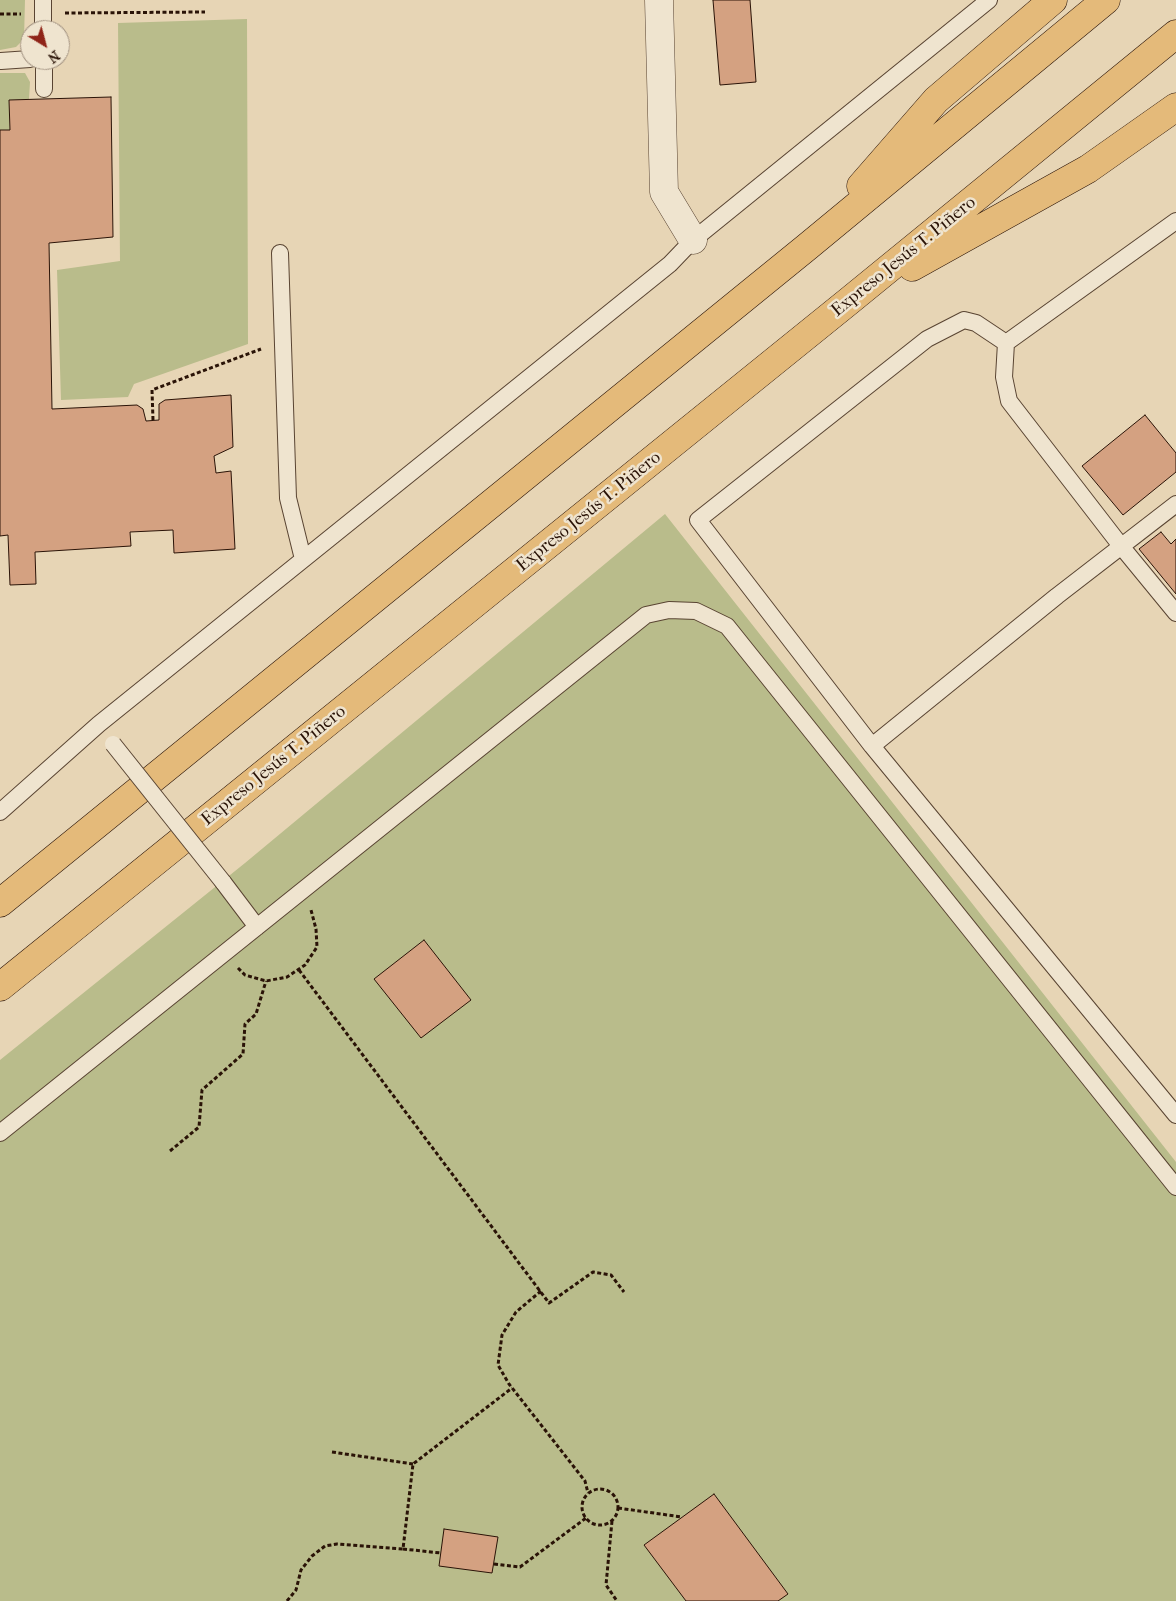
<!DOCTYPE html>
<meta charset="utf-8">
<style>
body{margin:0}
#map{position:relative;width:1176px;height:1601px;overflow:hidden;background:#e7d5b5;font-family:"IM FELL French Canon",serif}
canvas{display:block}
.north{position:absolute;left:20px;top:20px;width:50px;height:50px;box-sizing:border-box;background:#efe4cf;border:1px solid #a0907f;border-radius:50%;rotate:143deg;font-size:14px;font-weight:700;line-height:20px;text-align:center;color:#2a1307}
.north::after{content:'';display:block;margin:auto;width:18px;height:22px;background:#8f2418;clip-path:polygon(50% 0,100% 100%,50% 72%,0 100%)}
</style>
<div id="map">
<canvas width="1176" height="1601"></canvas>
<div class="north">N</div>
</div>
<script>
const ctx = document.querySelector('canvas').getContext('2d');
ctx.lineJoin = 'round';
function fillPath(path, color) {
  ctx.fillStyle = color;
  ctx.fill(path, 'evenodd');
}
function shape(rows) {
  const path = new Path2D();
  for (const r of rows) {
    if (r.length === 3) {
      path.moveTo(r[0] + r[2], r[1]);
      path.arc(r[0], r[1], r[2], 0, 2 * Math.PI);
      continue;
    }
    path.moveTo(r[0], r[1]);
    for (let i = 2; i < r.length; i += 2) path.lineTo(r[i], r[i + 1]);
  }
  return path;
}
function stroke(path, color, width, dash) {
  ctx.strokeStyle = color;
  ctx.lineWidth = width;
  ctx.lineCap = dash ? 'butt' : 'round';
  ctx.setLineDash(dash || []);
  ctx.stroke(path);
}
function drawText(font, color, halo, rows, align = 'center') {
  ctx.font = font + ' "IM FELL French Canon",serif';
  ctx.lineWidth = 5;
  ctx.setLineDash([]);
  ctx.textBaseline = 'middle';
  ctx.strokeStyle = halo;
  ctx.fillStyle = color;
  for (const [text, x, y, turn = 0] of rows) {
    ctx.save();
    ctx.translate(x, y);
    ctx.rotate((+turn || 0) * Math.PI / 180);
    ctx.textAlign = isNaN(turn) ? turn : align;
    if (halo) ctx.strokeText(text, 0, 0);
    ctx.fillText(text, 0, 0);
    ctx.restore();
  }
}
const green = shape([
 [0,0,25,0,24,39,16,47,0,50],
 [247,19,248,344,134,384,128,397,61,400,57,270,120,261,118,23],
 [0,73,25,73,30,82,29,99,9,101,10,130,0,130],
 [665,514,1176,1162,1176,1601,0,1601,0,1060,245,863]
]);
const building = shape([
 [713,0,750,0,756,82,720,85,713,0],
 [111,97,113,237,49,243,52,409,137,405,143,409,146,421,159,420,159,404,165,400,231,395,233,447,214,456,216,473,231,471,235,549,174,553,173,530,130,532,131,546,35,552,36,584,10,585,8,535,0,536,0,130,10,130,9,100,111,97],
 [1145,415,1176,453,1176,472,1123,515,1082,466,1145,415],
 [1161,532,1171,544,1176,539,1176,594,1139,549,1161,532],
 [424,940,471,1000,421,1038,374,979,424,940],
 [714,1494,788,1594,778,1601,686,1601,644,1545,714,1494],
 [444,1529,498,1537,492,1573,439,1566,444,1529]
]);
const path = shape([
 [65,13,205,12],
 [0,14,21,14],
 [153,420,152,390,261,349],
 [238,968,245,975,266,981,287,977,305,965,317,947,316,929,311,910],
 [299,970,549,1303,593,1272,611,1275,624,1292],
 [170,1151,199,1127,202,1090,243,1054,245,1024,256,1014,266,981],
 [541,1291,516,1312,502,1335,498,1365,509,1384,585,1481,588,1493],
 [332,1452,413,1464],
 [600,1507,18],
 [618,1508,682,1517],
 [612,1521,606,1585,617,1601],
 [403,1549,441,1553],
 [494,1564,520,1567,586,1518],
 [287,1601,296,1590,301,1570,312,1556,325,1546,337,1544,403,1549,413,1464,512,1388]
]);
const service = shape([
 [43,0,43,30],
 [44,60,44,89],
 [1,61,30,59],
 [1176,221,1006,343,976,323,964,320,927,339,698,520,872,746,1176,1115],
 [280,253,288,498,303,559],
 [1006,343,1004,377,1009,401,1121,546,1176,613],
 [872,746,1057,596,1176,504],
 [0,812,99,724,670,264,693,240,989,0],
 [223,882,257,927],
 [0,1133,646,615,669,610,696,611,727,626,1176,1187]
]);
const minor = shape([
 [659,0,664,192,693,240]
]);
const motorway = shape([
 [861,186,936,100,1053,0],
 [912,267,1088,169,1176,107],
 [0,903,807,247,1106,0],
 [0,987,849,301,1176,34]
]);
const serviceBridge = shape([
 [113,744,223,882]
]);
const streetNames = [
 ["Expreso Jesús T. Piñero",904,257,-39],
 ["Expreso Jesús T. Piñero",589,512,-39],
 ["Expreso Jesús T. Piñero",274,766,-39]
];
fillPath(green, '#b9bc8b');
fillPath(building, '#d4a181');
stroke(building, '#2a1307', 1);
stroke(service, '#594432', 18);
stroke(minor, '#594432', 29);
stroke(motorway, '#2a1307', 29);
stroke(path, '#2a1307', 3, [4, 2.5]);
stroke(service, '#efe4cf', 16);
stroke(minor, '#efe4cf', 28);
stroke(motorway, '#e4ba7a', 28);
stroke(serviceBridge, '#594432', 18, []);
stroke(serviceBridge, '#efe4cf', 16);
drawText('18px', '#2a1307', '#efe4cf', streetNames);
</script>
